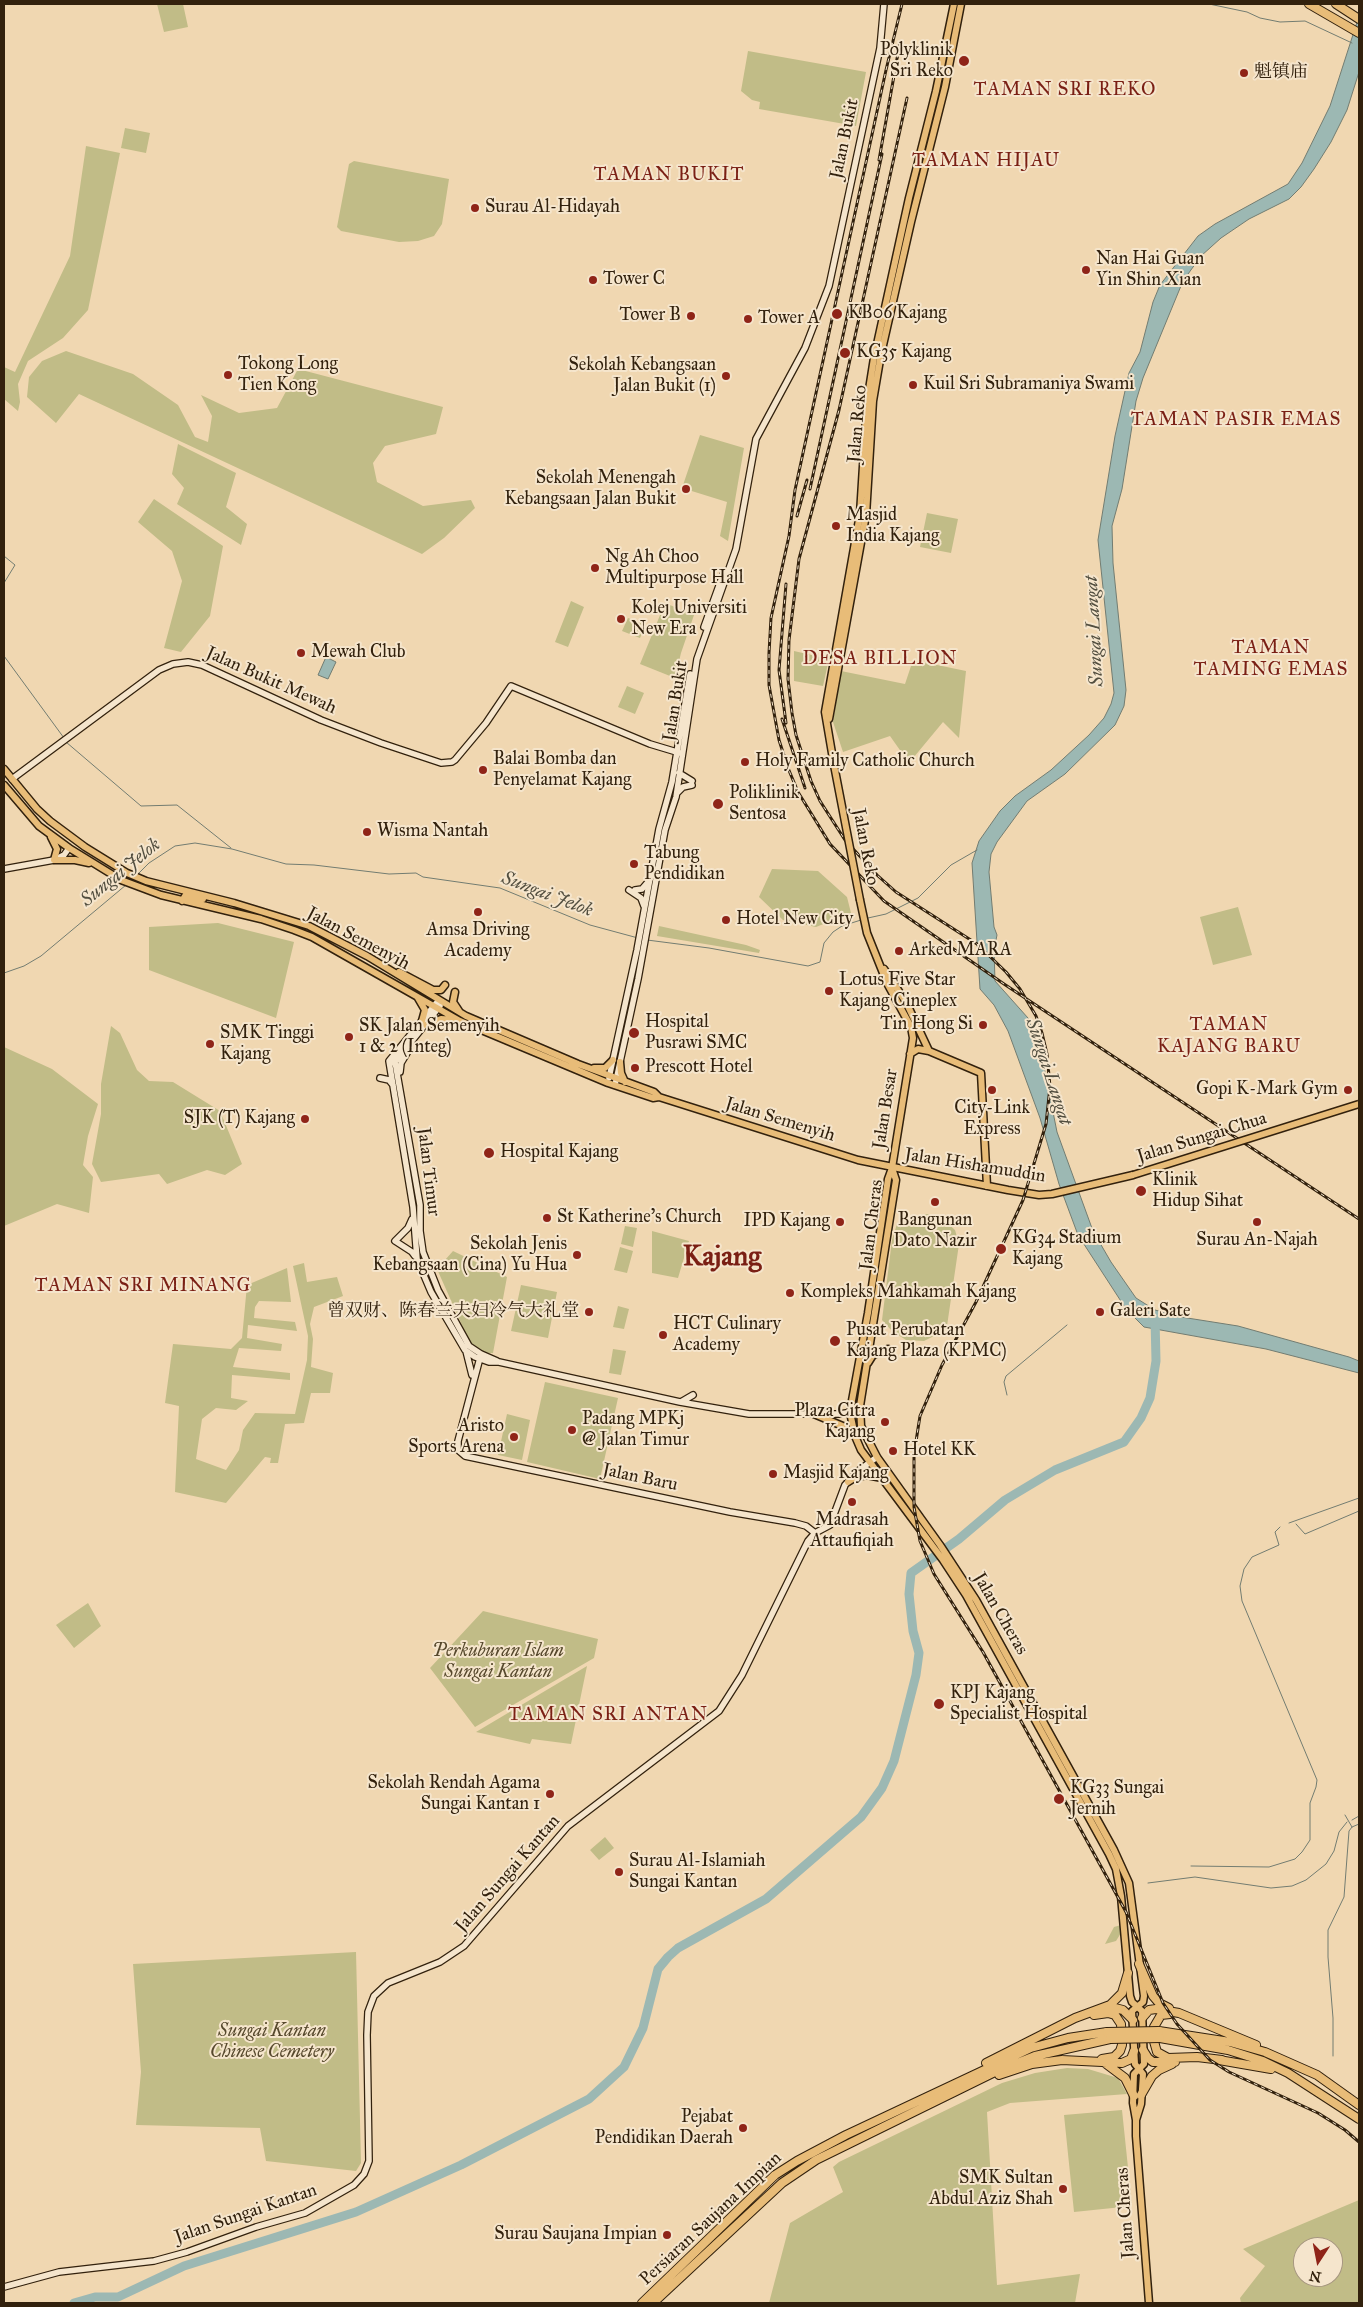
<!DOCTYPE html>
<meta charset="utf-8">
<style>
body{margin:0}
#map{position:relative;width:1363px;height:2307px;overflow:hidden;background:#f0d7b1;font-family:"IM FELL Great Primer",serif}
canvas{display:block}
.frame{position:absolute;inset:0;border:5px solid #32210d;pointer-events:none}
.north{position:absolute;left:1293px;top:2237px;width:50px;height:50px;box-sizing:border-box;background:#f5e5cc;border:1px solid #a79780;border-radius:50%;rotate:191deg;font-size:14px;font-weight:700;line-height:20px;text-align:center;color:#32210d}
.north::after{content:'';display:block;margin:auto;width:18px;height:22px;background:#8f2418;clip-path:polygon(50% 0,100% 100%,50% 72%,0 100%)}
</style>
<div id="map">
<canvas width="1363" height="2307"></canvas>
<div class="frame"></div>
<div class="north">N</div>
</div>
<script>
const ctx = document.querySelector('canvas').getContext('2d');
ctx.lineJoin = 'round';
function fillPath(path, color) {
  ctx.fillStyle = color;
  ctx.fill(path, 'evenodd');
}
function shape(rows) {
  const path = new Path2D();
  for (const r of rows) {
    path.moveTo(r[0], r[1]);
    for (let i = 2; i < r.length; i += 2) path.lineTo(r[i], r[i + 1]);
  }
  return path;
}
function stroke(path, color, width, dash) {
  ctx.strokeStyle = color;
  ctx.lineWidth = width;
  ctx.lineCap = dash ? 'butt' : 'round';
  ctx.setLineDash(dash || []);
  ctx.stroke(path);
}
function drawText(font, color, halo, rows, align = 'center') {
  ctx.font = font + ' "IM FELL Great Primer","Noto Serif SC",serif';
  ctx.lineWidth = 4;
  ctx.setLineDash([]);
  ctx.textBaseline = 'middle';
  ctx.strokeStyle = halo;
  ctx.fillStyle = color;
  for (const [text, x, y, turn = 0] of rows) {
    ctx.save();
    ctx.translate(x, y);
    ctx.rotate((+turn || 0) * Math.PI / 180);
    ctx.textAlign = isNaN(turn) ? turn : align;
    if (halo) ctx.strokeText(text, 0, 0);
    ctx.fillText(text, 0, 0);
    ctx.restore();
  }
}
const green = shape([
 [157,4,183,4,188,27,164,32],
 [748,51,866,72,856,126,759,109,760,102,752,100,741,91],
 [125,128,150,133,146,153,121,148],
 [86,146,120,153,88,310,63,338,28,361,18,384,20,402,18,411,4,399,4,367,15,372,70,256],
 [354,161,449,179,442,224,434,236,418,241,399,242,341,231,337,227,349,164],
 [66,351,133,374,178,405,195,437,208,442,212,416,201,395,239,413,277,408,298,369,443,407,436,434,385,446,373,463,377,482,423,506,471,500,475,508,444,538,422,554,79,394,56,423,27,397,29,377,42,361],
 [700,435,744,448,728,541,720,536,727,502,682,488],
 [178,444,236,473,226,507,247,524,241,545,177,504,184,488,172,474],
 [154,499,223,546,210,616,181,652,164,648,182,581,172,551,138,522],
 [927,513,958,519,951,553,920,547],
 [571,601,584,607,568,647,555,642],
 [665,603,694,615,681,653,675,678,640,664],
 [628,618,646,625,640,638,622,631],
 [794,651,829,659,823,686,794,681],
 [913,660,966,671,959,738,943,722,909,763,890,736,843,752,833,722,841,671,905,684],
 [627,686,644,693,635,714,618,707],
 [772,869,818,871,847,897,851,913,816,927,783,920,759,897],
 [1238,907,1252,955,1213,965,1200,917],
 [218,923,294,942,276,1018,149,970,149,927],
 [659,926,746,945,760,950,759,953,657,936],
 [111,1026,120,1033,137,1070,149,1081,173,1082,220,1111,242,1164,225,1175,207,1170,167,1184,159,1174,101,1182,92,1164,101,1114,101,1084],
 [4,1047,52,1069,98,1104,88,1136,83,1165,93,1177,89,1213,57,1204,4,1226],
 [928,1214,945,1221,955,1230,959,1244,947,1326,940,1333,924,1341,906,1340,892,1331,882,1320,892,1240,897,1224,911,1216],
 [625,1226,637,1228,633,1247,621,1244],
 [652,1231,689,1241,678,1278,652,1273],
 [620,1247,633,1251,627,1273,614,1270],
 [453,1251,507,1277,493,1353,483,1353,469,1341,437,1269],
 [304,1263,307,1282,337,1277,343,1296,314,1307,310,1324,313,1339,311,1367,333,1373,330,1393,311,1393,304,1423,285,1424,278,1463,270,1463,271,1458,265,1457,226,1503,175,1492,179,1406,165,1403,173,1344,231,1349,242,1338,247,1285,287,1268,291,1302,259,1301,255,1307,254,1318,295,1322,297,1331,248,1325,247,1338,282,1344,281,1351,239,1348,233,1367,290,1373,290,1380,232,1375,231,1398,248,1401,236,1410,216,1408,202,1419,196,1459,226,1470,239,1450,243,1430,255,1413,295,1414,307,1360,308,1336,293,1266],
 [521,1285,557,1292,548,1338,511,1331],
 [618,1306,629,1309,624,1329,613,1327],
 [613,1349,626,1351,621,1375,609,1373],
 [545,1382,618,1398,600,1479,527,1462],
 [507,1414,530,1420,522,1460,498,1455],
 [88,1603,101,1626,74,1648,56,1625],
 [483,1611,598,1639,594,1658,475,1727,430,1668],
 [587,1666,571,1744,532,1739,530,1744,476,1732],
 [605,1837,614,1848,599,1860,590,1850],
 [1121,1925,1121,1933,1116,1941,1105,1944,1114,1927],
 [356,1952,361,2163,356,2171,266,2161,260,2128,136,2125,141,2072,133,1964],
 [1067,2068,1088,2069,1118,2078,1127,2094,1010,2103,987,2112,997,2285,1080,2274,1075,2303,769,2303,790,2223,843,2192,833,2167,839,2162,1002,2083,1035,2073],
 [1122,2110,1132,2206,1074,2212,1064,2115],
 [1359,2200,1359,2303,1241,2303,1240,2298,1265,2266,1243,2249],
 [1303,2247,1333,2247,1333,2277,1303,2277]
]);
const water = shape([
 [1359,16,1359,72,1347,110,1331,142,1314,169,1301,187,1289,199,1249,219,1221,238,1201,256,1183,281,1143,378,1136,401,1122,489,1112,526,1113,563,1126,690,1124,706,1115,725,1065,774,1027,801,997,842,991,854,989,872,994,927,997,935,994,950,995,981,1028,1018,1040,1047,1057,1132,1093,1231,1111,1262,1136,1298,1155,1310,1181,1317,1238,1326,1349,1357,1359,1361,1359,1373,1266,1349,1144,1327,1126,1309,1078,1235,1059,1184,1040,1118,1008,1031,994,1005,980,989,972,863,979,841,1000,811,1015,796,1051,770,1089,735,1104,718,1111,704,1114,693,1098,540,1115,436,1129,373,1140,352,1153,302,1160,285,1198,236,1215,224,1288,184,1302,163,1330,106,1359,16],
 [326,657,336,662,328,679,318,675,326,657]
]);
const stream = shape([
 [1209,4,1247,12,1260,18,1280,22,1305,21,1352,43],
 [4,556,15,565,4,583],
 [4,656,64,738],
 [66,742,141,806,177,805,231,848],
 [138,874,149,863,175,846,195,843,232,849,286,864,314,865,389,874,416,873,423,877,500,888,590,925,638,938],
 [868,918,886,914,918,898,951,865,977,850],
 [647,940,709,948,808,966,820,962,824,943,833,932,842,926,861,920],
 [4,973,24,966,41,956,126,885],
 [1007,1395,1004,1382,1006,1376,1067,1325],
 [1289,1523,1359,1498],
 [1296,1524,1305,1534,1359,1511],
 [1345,1815,1352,1827],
 [1352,1820,1359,1816],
 [1191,1866,1269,1867,1295,1859,1302,1852,1310,1840,1310,1803,1316,1787,1317,1780,1242,1601,1240,1586,1244,1569,1252,1557,1279,1545,1275,1532,1280,1527],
 [1148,1883,1195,1877,1271,1888,1292,1886,1306,1880,1326,1864,1334,1851,1339,1832,1347,1822],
 [1333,2056,1333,2018,1328,1957,1328,1930,1344,1897,1349,1831,1352,1827,1359,1824]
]);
const river = shape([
 [74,2303,95,2297,118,2297,184,2266,356,2212,461,2165,589,2099,624,2067,643,2028,658,1969,668,1957,678,1948,766,1899,861,1817,882,1788,894,1761,916,1675,919,1653,913,1631,909,1594,911,1573,959,1539,1005,1500,1055,1470,1124,1442,1141,1418,1150,1398,1156,1361,1155,1318]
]);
const secondary = shape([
 [704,627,724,572],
 [679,773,692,781],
 [12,779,159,670,173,664,188,662,202,665,321,720,381,743,441,763,452,762,455,760,486,723,511,686,650,744,680,753],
 [677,793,683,787,692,785],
 [4,869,54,860,64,855,69,848],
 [629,890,641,898,644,906],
 [635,890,642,889,648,882],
 [438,1001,389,1061,413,1207,417,1259,431,1292,465,1350,475,1357,489,1362,499,1362,680,1402,749,1414,839,1414,860,1411],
 [394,1056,420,1205,420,1231,423,1252,438,1290,469,1346,481,1354,497,1361],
 [394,1063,440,1006],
 [400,1072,401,1063,407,1053],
 [380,1078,389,1080,393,1085],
 [609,1078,637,950,659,829,672,782,690,674],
 [615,1085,638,979,665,830,676,797,697,659,736,549,756,439,805,348,829,286,880,48,884,4],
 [412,1219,408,1228,395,1241,412,1252,415,1256],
 [466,1351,472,1375],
 [481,1354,458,1441,458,1450,465,1456,730,1512,795,1523,806,1526,815,1533],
 [681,1402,693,1395],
 [4,2287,59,2272,154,2261,187,2252,256,2227,305,2213,354,2185,364,2174,369,2161,367,2035,368,2012,374,1996,388,1983,440,1962,464,1946,568,1826,719,1711,742,1675,808,1541,815,1533,830,1525,845,1485,858,1471,877,1457]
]);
const primary = shape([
 [829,719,866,515,873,401,881,354,911,222,945,87,961,4],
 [834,765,825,712,860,514,867,402,874,358,909,198,936,91,954,4],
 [4,769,37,809,50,821,85,847,127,873,146,881,234,903,309,926,367,956,466,1016,578,1064,654,1092,659,1097,858,1160,1008,1190,1039,1195,1052,1194,1133,1175],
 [4,785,39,826,69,848,121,880,161,895,261,919,294,930,312,937,460,1021,608,1083,653,1098,659,1097],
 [51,837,57,849,54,860,75,860,89,863],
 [860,900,867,933,887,983,911,1027,913,1038,892,1168,888,1179,868,1313,851,1406,851,1417,855,1436,861,1450,943,1560,966,1595,1109,1854,1116,1869,1121,1896,1130,1996,1132,2002,1142,2011,1144,2064,1134,2074,1133,2103,1136,2120],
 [182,901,185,896,203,899],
 [884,969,906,1002,929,1051],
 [399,972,433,990,441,990,445,985],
 [455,992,453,1002,459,1011],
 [418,998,425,1010,422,1021],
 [426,1025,441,1019,456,1020],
 [910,1054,918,1049,929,1051,981,1073,987,1186],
 [620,1062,621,1073,625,1082],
 [594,1068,605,1068,613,1060],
 [892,1168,896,1180,860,1406,861,1426,877,1457,940,1545,976,1600,1114,1850,1129,1883,1144,1996,1143,2002,1132,2011,1135,2064,1143,2074,1141,2104,1136,2120,1136,2136,1149,2303],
 [868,1363,873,1355,888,1349],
 [814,1414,845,1427,855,1436],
 [848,1482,856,1477,867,1475,882,1478]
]);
const highway = shape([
 [1309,4,1359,33],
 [1336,4,1359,19],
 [1139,1964,1153,1996,1159,2003,1169,2008],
 [1105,2010,1115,2008,1123,2010,1133,2020],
 [1170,2014,1161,2015,1154,2027,1153,2038,1157,2052,1168,2058,1197,2057,1222,2060],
 [1094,2015,1108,2013,1115,2015,1121,2024,1122,2045,1120,2051,1114,2057,1102,2059],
 [1142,2018,1149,2010,1156,2009,1179,2013,1256,2045],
 [1159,2031,1230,2042,1265,2052,1317,2075,1359,2105],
 [1160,2038,1228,2050,1263,2061,1288,2073,1359,2119],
 [1143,2050,1148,2058,1153,2062,1175,2062],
 [1219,2060,1271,2069],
 [986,2063,1075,2018,1110,2005,1122,1993,1128,1973],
 [1105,2063,1125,2078,1134,2096],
 [999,2075,1032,2064,1062,2060,1122,2063,1131,2059,1134,2051],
 [1141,2095,1152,2076,1159,2070,1172,2064],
 [642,2303,775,2175,797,2161,846,2135,1031,2048,1068,2038,1107,2032],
 [653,2303,782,2183,816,2160,995,2072,1035,2056,1110,2039]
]);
const rail = shape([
 [902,4,886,70,795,490,789,536,771,618,769,653,769,685,779,740,788,768,798,792,830,844,884,901,1004,984,1359,1219],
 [907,98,839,410,799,559,789,640,788,679,792,713,796,735,811,781,820,801,845,840,877,875,896,892,977,944,1006,972,1020,989,1036,1016,1042,1033,1047,1054,1050,1087,1046,1124,1023,1200,976,1302,942,1365,920,1416,914,1454,914,1507,920,1541,934,1574,983,1652,1109,1881,1126,1912,1163,2003,1177,2024,1210,2060,1229,2072,1318,2113,1345,2130,1359,2142],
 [879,160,900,42],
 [810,489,882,154],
 [797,516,807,480],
 [782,719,805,788],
 [786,723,779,670,786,584]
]);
const primaryBridge = shape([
 [834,765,860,900],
 [1133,1175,1359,1104]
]);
const highwayBridge = shape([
 [1107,2032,1159,2031],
 [1110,2039,1160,2038]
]);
const markers = [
 [964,61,6,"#8f2418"],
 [1244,73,5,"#8f2418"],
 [475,208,5,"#8f2418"],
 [1086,270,5,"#8f2418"],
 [593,280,5,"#8f2418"],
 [837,314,6,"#8f2418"],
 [691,316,5,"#8f2418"],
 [748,319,5,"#8f2418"],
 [845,353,6,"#8f2418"],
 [228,375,5,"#8f2418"],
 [726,376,5,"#8f2418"],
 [913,385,5,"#8f2418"],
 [686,489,5,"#8f2418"],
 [836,526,5,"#8f2418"],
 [595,568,5,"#8f2418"],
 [621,619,5,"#8f2418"],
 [301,653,5,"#8f2418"],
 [745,762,5,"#8f2418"],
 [483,770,5,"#8f2418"],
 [718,804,6,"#8f2418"],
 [367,832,5,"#8f2418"],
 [634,864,5,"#8f2418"],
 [478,912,5,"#8f2418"],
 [726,920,5,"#8f2418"],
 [899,951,5,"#8f2418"],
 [829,991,5,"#8f2418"],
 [983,1025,5,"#8f2418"],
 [634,1033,6,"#8f2418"],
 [349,1037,5,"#8f2418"],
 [210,1044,5,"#8f2418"],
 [635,1068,5,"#8f2418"],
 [992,1090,5,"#8f2418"],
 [1348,1090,5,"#8f2418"],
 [305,1119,5,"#8f2418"],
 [489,1153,6,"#8f2418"],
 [1141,1191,6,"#8f2418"],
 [935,1202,5,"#8f2418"],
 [547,1218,5,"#8f2418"],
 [840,1222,5,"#8f2418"],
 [1257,1222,5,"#8f2418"],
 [1001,1249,6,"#8f2418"],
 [577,1255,5,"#8f2418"],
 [790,1293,5,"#8f2418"],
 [589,1312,5,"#8f2418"],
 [1100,1312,5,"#8f2418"],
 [663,1335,5,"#8f2418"],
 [835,1341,6,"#8f2418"],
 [885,1422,5,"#8f2418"],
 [572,1430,5,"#8f2418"],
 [514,1437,5,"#8f2418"],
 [893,1451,5,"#8f2418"],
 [773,1474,5,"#8f2418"],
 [852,1502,5,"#8f2418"],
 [939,1704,6,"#8f2418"],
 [550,1794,5,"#8f2418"],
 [1059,1799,6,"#8f2418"],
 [619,1872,5,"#8f2418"],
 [743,2128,5,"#8f2418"],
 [1063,2189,5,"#8f2418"],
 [667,2235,5,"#8f2418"]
];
const poiNames = [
 ["Polyklinik",953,51,"right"],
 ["Sri Reko",953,72,"right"],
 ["魁镇庙",1254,73],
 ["Surau Al-Hidayah",485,208],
 ["Nan Hai Guan",1096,260],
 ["Yin Shin Xian",1096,281],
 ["Tower C",603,280],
 ["KB06 Kajang",848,314],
 ["Tower B",681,316,"right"],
 ["Tower A",758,319],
 ["KG35 Kajang",856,353],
 ["Tokong Long",238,365],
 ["Tien Kong",238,386],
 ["Sekolah Kebangsaan",716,366,"right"],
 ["Jalan Bukit (1)",716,387,"right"],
 ["Kuil Sri Subramaniya Swami",923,385],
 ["Sekolah Menengah",676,479,"right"],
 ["Kebangsaan Jalan Bukit",676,500,"right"],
 ["Masjid",846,516],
 ["India Kajang",846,537],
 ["Ng Ah Choo",605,558],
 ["Multipurpose Hall",605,579],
 ["Kolej Universiti",631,609],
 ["New Era",631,630],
 ["Mewah Club",311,653],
 ["Balai Bomba dan",493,760],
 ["Penyelamat Kajang",493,781],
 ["Holy Family Catholic Church",755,762],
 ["Poliklinik",729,794],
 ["Sentosa",729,815],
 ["Wisma Nantah",377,832],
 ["Tabung",644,854],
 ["Pendidikan",644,875],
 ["Hotel New City",736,920],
 ["Amsa Driving",478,931,"center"],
 ["Academy",478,952,"center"],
 ["Arked MARA",909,951],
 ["Lotus Five Star",839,981],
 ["Kajang Cineplex",839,1002],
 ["Hospital",645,1023],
 ["Pusrawi SMC",645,1044],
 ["Tin Hong Si",973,1025,"right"],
 ["SK Jalan Semenyih",359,1027],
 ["1 & 2 (Integ)",359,1048],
 ["SMK Tinggi",220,1034],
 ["Kajang",220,1055],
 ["Prescott Hotel",645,1068],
 ["Gopi K-Mark Gym",1338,1090,"right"],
 ["City-Link",992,1109,"center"],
 ["Express",992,1130,"center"],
 ["SJK (T) Kajang",295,1119,"right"],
 ["Hospital Kajang",500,1153],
 ["Klinik",1152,1181],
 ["Hidup Sihat",1152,1202],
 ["St Katherine's Church",557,1218],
 ["Bangunan",935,1221,"center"],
 ["Dato Nazir",935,1242,"center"],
 ["IPD Kajang",830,1222,"right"],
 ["KG34 Stadium",1012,1239],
 ["Kajang",1012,1260],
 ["Surau An-Najah",1257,1241,"center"],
 ["Sekolah Jenis",567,1245,"right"],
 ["Kebangsaan (Cina) Yu Hua",567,1266,"right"],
 ["Kompleks Mahkamah Kajang",800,1293],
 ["曾双财、陈春兰夫妇冷气大礼堂",579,1312,"right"],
 ["Galeri Sate",1110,1312],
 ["HCT Culinary",673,1325],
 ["Academy",673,1346],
 ["Pusat Perubatan",846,1331],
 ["Kajang Plaza (KPMC)",846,1352],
 ["Plaza Citra",875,1412,"right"],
 ["Kajang",875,1433,"right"],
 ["Padang MPKj",582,1420],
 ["@ Jalan Timur",582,1441],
 ["Aristo",504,1427,"right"],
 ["Sports Arena",504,1448,"right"],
 ["Hotel KK",903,1451],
 ["Masjid Kajang",783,1474],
 ["Madrasah",852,1521,"center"],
 ["Attaufiqiah",852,1542,"center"],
 ["KPJ Kajang",950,1694],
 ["Specialist Hospital",950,1715],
 ["Sekolah Rendah Agama",540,1784,"right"],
 ["Sungai Kantan 1",540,1805,"right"],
 ["KG33 Sungai",1070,1789],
 ["Jernih",1070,1810],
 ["Surau Al-Islamiah",629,1862],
 ["Sungai Kantan",629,1883],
 ["Pejabat",733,2118,"right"],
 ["Pendidikan Daerah",733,2139,"right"],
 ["SMK Sultan",1053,2179,"right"],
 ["Abdul Aziz Shah",1053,2200,"right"],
 ["Surau Saujana Impian",657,2235,"right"]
];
const streetNames = [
 ["Jalan Bukit",845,139,-78],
 ["Jalan Reko",858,424,-85],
 ["Jalan Bukit Mewah",271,681,24],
 ["Jalan Bukit",676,701,-81],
 ["Jalan Reko",865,847,79],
 ["Jalan Semenyih",358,939,28],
 ["Jalan Besar",886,1109,-81],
 ["Jalan Semenyih",780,1120,17],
 ["Jalan Sungai Chua",1202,1138,-17],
 ["Jalan Hishamuddin",975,1166,9],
 ["Jalan Timur",428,1172,83],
 ["Jalan Cheras",872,1225,-83],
 ["Jalan Baru",640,1478,12],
 ["Jalan Cheras",1000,1614,60],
 ["Jalan Sungai Kantan",508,1874,-49],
 ["Jalan Cheras",1126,2213,-94],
 ["Jalan Sungai Kantan",246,2214,-19],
 ["Persiaran Saujana Impian",711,2219,-43]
];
const parkNames = [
 ["Perkuburan Islam",498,1652],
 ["Sungai Kantan",498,1673],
 ["Sungai Kantan",272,2032],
 ["Chinese Cemetery",272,2053]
];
const neighbourhoodNames = [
 ["TAMAN SRI REKO",1065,90],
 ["TAMAN HIJAU",986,161],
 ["TAMAN BUKIT",669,175],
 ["TAMAN PASIR EMAS",1236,420],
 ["TAMAN",1271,648],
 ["TAMING EMAS",1271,670],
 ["DESA BILLION",880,659],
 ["TAMAN",1229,1025],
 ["KAJANG BARU",1229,1047],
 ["TAMAN SRI MINANG",143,1286],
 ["TAMAN SRI ANTAN",608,1715]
];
const waterNames = [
 ["Sungai Langat",1095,631,-93],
 ["Sungai Jelok",121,873,-39],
 ["Sungai Jelok",547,895,21],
 ["Sungai Langat",1048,1072,72]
];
const townNames = [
 ["Kajang",722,1258]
];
fillPath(green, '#c1bc87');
fillPath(water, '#9cb8b3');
stroke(water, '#727c71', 1);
stroke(stream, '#727c71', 1);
stroke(river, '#9cb8b3', 9);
stroke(secondary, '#32210d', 8);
stroke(primary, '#32210d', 9);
stroke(highway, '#32210d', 10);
stroke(secondary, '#f5e5cc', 5.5);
stroke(primary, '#e8bc78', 6);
stroke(highway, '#e8bc78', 8);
stroke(rail, '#32210d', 3);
stroke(rail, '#f5e5cc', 1, [4]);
stroke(primaryBridge, '#32210d', 9, []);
stroke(highwayBridge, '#32210d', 10, []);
stroke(primaryBridge, '#e8bc78', 6);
stroke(highwayBridge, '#e8bc78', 8);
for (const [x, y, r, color] of markers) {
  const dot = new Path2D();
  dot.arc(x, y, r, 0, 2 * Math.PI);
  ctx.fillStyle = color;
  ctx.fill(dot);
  stroke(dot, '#f5e5cc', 2);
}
drawText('18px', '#32210d', '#f5e5cc', poiNames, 'left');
drawText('18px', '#32210d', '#f5e5cc', streetNames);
drawText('italic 18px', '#56482c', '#f5e5cc', parkNames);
ctx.letterSpacing = '1px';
drawText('19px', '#7a1f14', '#f5e5cc', neighbourhoodNames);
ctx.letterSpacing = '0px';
drawText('italic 19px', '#524e3f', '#f5e5cc', waterNames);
drawText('bold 28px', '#7a1f14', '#f5e5cc', townNames);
</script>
